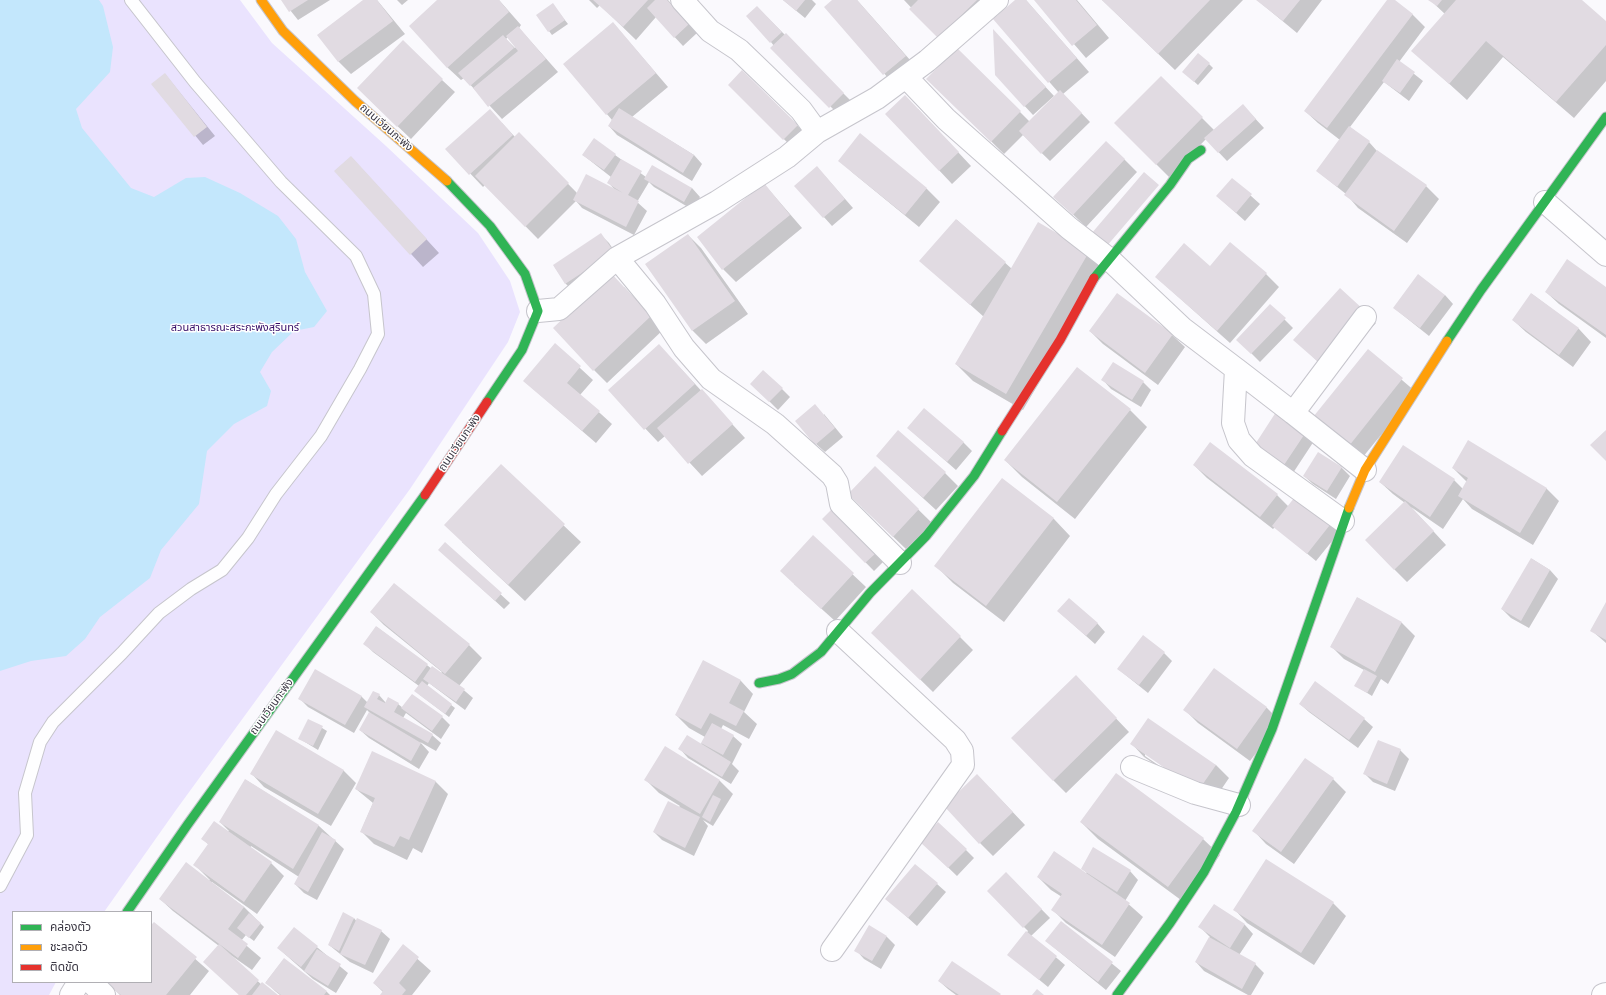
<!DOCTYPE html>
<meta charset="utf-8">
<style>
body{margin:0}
#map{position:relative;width:1606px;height:995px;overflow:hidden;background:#faf9fd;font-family:Roboto,"Noto Sans Thai",sans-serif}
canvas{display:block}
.legend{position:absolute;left:12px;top:911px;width:140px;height:72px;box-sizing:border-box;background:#fff;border:1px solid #b0afb4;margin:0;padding:5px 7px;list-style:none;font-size:12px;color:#3a3743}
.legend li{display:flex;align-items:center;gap:8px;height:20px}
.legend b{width:20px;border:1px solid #b0afb4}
</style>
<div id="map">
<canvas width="1606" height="995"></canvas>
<ul class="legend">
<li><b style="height:5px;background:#30b455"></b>คล่องตัว</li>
<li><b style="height:5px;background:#ff9f0a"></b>ชะลอตัว</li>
<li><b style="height:5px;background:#e5322d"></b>ติดขัด</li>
</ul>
</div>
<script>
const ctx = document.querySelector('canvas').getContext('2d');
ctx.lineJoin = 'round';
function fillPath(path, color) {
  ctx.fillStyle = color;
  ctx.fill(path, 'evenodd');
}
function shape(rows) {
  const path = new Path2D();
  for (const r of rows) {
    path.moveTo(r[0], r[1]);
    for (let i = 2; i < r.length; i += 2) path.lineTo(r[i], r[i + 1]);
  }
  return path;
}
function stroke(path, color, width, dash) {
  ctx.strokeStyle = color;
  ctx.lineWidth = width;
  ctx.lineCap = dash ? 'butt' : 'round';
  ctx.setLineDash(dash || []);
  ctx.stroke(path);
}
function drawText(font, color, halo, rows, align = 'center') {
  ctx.font = font + ' Roboto,"Noto Sans Thai",sans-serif';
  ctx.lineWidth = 3;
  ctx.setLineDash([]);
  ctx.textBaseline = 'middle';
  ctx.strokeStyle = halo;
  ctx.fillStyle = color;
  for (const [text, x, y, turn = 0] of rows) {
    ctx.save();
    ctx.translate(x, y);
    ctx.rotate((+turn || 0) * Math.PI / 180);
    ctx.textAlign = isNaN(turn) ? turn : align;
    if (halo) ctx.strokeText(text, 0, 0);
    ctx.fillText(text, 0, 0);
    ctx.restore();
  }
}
const green = shape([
 [0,0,240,0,272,43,386,146,478,233,510,281,520,312,508,342,410,489,176,810,104,912,13,912,13,982,56,982,49,995,0,995]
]);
const water = shape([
 [0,0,99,0,103,6,113,47,110,72,76,109,82,128,131,188,154,197,186,178,205,177,240,193,278,216,296,239,305,272,327,311,314,327,294,331,272,352,260,372,271,391,267,406,234,424,207,451,199,504,161,550,150,578,100,617,85,639,66,656,31,661,0,671]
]);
const shadow = shape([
 [282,0,330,0,298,20],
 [364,0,377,0,405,34,351,74,339,62,318,35],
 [397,0,408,0,402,5],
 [439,0,499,0,521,25,519,28,558,72,502,119,464,78,461,80,448,68,410,26],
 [508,37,516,47,515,48,506,39],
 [589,0,668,0,697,33,683,46,656,17,636,40,600,5,597,8],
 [783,0,812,0,816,4,805,18],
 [834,0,857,0,918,69,896,87,826,7],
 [904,0,987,0,951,50],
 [1017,0,1026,0,1089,72,1063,94,1090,122,1050,161,1023,135,1004,154,928,79,957,49,1030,122,1059,93,994,19],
 [1036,0,1077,0,1109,38,1086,58],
 [1102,0,1243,0,1175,70],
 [1257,0,1322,0,1297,33],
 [1388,0,1393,0,1412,14,1425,27,1399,62,1423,81,1409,101,1384,82,1350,127,1369,142,1377,151,1426,186,1439,199,1407,243,1358,208,1346,194,1317,171,1340,140,1318,123,1305,111],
 [1430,0,1581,0,1606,22,1606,81,1574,118,1503,57,1467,100,1413,51,1445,14],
 [553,5,568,24,552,35,549,31],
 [766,16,852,102,839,115,772,48,774,46,771,42],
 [613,23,668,87,632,117,694,155,702,164,692,181,617,135,609,126,612,120,564,64],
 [1001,39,1054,96,1033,115,996,75],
 [1209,64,1213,68,1198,85,1188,76],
 [742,71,806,134,793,148,729,85],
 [165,74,215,136,203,145,153,84],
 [1161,77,1214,130,1251,114,1264,128,1227,161,1206,139,1169,177,1115,123],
 [442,80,455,92,411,139,371,101],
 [918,109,971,166,952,184,886,114],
 [502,123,515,137,519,134,577,193,614,189,608,182,611,177,583,155,615,155,646,177,692,188,700,197,693,210,654,187,649,182,637,202,647,211,634,235,582,208,576,201,538,239,485,185,483,187,447,149],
 [861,135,927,189,940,202,919,227,853,173,840,161],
 [351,157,439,253,423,267,335,171],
 [1124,159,1137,172,1086,227,1055,197],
 [825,176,853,208,832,226,796,186],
 [1232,179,1260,204,1245,221,1217,196],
 [764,184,802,228,736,282,723,269],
 [957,220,1012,269,1088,253,1105,270,1023,410,973,381,956,364,984,317,921,261],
 [601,235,609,243,621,261,574,292,566,284,554,266],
 [688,235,701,248,748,314,706,344,693,331,647,264],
 [1210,267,1266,274,1279,287,1230,343,1156,277],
 [624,287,664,329,607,383,594,370],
 [1606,288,1606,338,1559,304,1546,292],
 [1532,294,1579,329,1591,342,1573,367,1526,332,1513,320],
 [1445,295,1453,304,1429,336,1394,308],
 [1270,305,1293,328,1260,362,1238,340],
 [1363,311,1376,323,1330,373,1295,340],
 [1090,331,1172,335,1185,347,1158,385,1103,344],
 [555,345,593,380,580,395,612,424,596,443,524,381],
 [1368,351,1416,392,1358,463,1323,435],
 [671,358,745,438,702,476,665,436,658,442,609,390],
 [1103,380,1143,382,1151,390,1141,407,1111,389],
 [782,389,790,397,778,410,760,392],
 [1130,410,1147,427,1075,519,1022,477,1005,460],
 [824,414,843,437,825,452,816,444],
 [1276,414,1314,441,1293,473,1263,454],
 [908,428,963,442,972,451,956,470],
 [877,456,945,473,958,486,936,510],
 [1194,465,1277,495,1289,507,1299,495,1341,530,1316,561,1275,527,1273,529,1207,478],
 [501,466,581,542,525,601,462,542],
 [875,467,932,523,906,549,862,507],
 [1341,467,1350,476,1336,499,1313,484,1304,476],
 [1453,468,1546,488,1559,501,1533,545,1472,509,1463,499,1443,529,1411,507,1446,545,1407,582,1394,569,1405,503,1393,494,1380,482,1454,480,1463,489,1467,482],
 [1002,480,1054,519,1070,536,1004,622,953,583,936,566],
 [832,511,883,562,874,571,823,519],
 [813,537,866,587,835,621,794,584],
 [445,543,510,603,504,609,448,558],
 [1532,559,1550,570,1558,579,1529,628,1511,618,1502,609],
 [1358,598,1402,623,1415,636,1388,684,1381,679,1372,696,1356,686,1364,670,1344,659,1331,646],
 [1606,604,1606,643,1591,630],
 [1058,611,1097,623,1105,632,1095,644],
 [371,612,469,645,482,658,459,686,473,698,465,710,429,683,427,686,455,708,449,717,420,695,419,686,373,652,365,644,377,627,432,669,441,673,442,672,384,625],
 [960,637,973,650,933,692,885,645],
 [1164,653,1172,661,1148,693,1118,669],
 [704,662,741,681,753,694,744,712,757,724,749,739,723,725,721,729,733,736,742,744,732,764,739,771,731,784,688,758,680,749,701,744,705,737,689,728,676,715],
 [1214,670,1267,708,1280,721,1250,761,1198,723,1185,710],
 [1088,689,1129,732,1066,793,1053,780],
 [379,695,386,703,398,704,403,708,442,717,450,725,441,739,406,713,403,718,432,735,441,743,436,751,420,742,429,752,419,769,369,738,360,730,370,713,367,710,354,733,308,707,300,699,361,696,367,702],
 [1300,704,1364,719,1373,727,1358,748,1309,712],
 [309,720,327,731,318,750,300,739],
 [1132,744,1216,765,1229,778,1212,803,1144,757],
 [1145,753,1202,795,1145,756],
 [665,748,720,781,733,794,713,826,703,820,708,826,694,856,662,840,654,832,680,806,659,793,646,780],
 [1400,750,1409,759,1395,791,1373,782,1365,774],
 [343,770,356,783,331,826,264,787,252,774],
 [1333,779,1346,792,1294,864,1266,844,1254,831],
 [246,780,319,826,344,849,317,900,304,893,295,884,299,877,251,846,250,848,271,863,284,876,257,914,212,882,211,883,244,907,264,927,254,941,246,935,241,941,261,958,252,970,232,956,231,957,262,985,276,995,239,995,219,946,173,911,160,899,210,880,195,865,209,845,203,839,229,831,220,822],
 [435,781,448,794,422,853,413,848,407,860,374,844,361,831,373,803,356,789],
 [990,788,1025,825,993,856,980,843],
 [1081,822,1203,839,1220,855,1185,903,1098,839],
 [930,850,966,850,974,858,957,876],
 [1082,868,1130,871,1138,880,1125,901,1143,917,1115,957,1066,923,1053,910,1062,897,1051,890,1038,877,1087,873],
 [1006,873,1050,918,1031,936,1065,965,1048,987,1009,955,1028,931,988,891],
 [937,884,946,892,917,926,887,899],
 [1333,903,1346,916,1314,965,1247,923,1235,910],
 [1214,905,1245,925,1253,934,1239,955,1255,964,1264,973,1251,995,1248,995,1204,971,1196,962,1210,937,1200,927],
 [354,918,357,922,381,931,390,939,373,973,350,962,329,945],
 [1061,922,1121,971,1106,990,1046,941],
 [154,923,209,971,190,995,120,995,107,982,151,982,151,927],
 [870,927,887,937,895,945,881,969,864,959,856,950],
 [294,928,348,973,336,993,313,979,278,948],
 [403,946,431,971,412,995,381,995,383,992,374,983],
 [284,959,327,992,330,995,280,995,275,991,266,982],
 [952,962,1000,995,956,995,948,989,939,981]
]);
const building = shape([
 [281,0,308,0,289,12],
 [363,0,377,0,393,21,338,62,317,35],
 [437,0,499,0,509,12,447,68,409,26],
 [593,0,648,0,623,27],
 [655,0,667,0,689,24,674,38,647,8],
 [783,0,805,0,796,11],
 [832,0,857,0,906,56,883,75,824,7],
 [918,0,977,0,938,38,909,9],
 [1015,0,1026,0,1077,58,1048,83,993,19],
 [1034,0,1076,0,1097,25,1072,46],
 [1102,0,1210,0,1158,54],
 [1256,0,1300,0,1283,21],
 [1387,0,1395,0,1413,14,1327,128,1304,111],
 [1428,0,1442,0,1437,6],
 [1456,0,1582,0,1606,21,1606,45,1556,102,1486,41,1449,84,1411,51],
 [553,3,565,20,548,32,536,15],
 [757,6,782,32,770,43,746,16],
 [613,22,656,73,606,115,563,64],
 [518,26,546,59,488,107,473,88,518,51,506,36],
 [993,29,1046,87,1024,107,995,75],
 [786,33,844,93,829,108,770,48],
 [503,35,514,48,470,86,458,73],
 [403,40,443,79,397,127,357,88],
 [957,48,1021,111,991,142,926,79],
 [1198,53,1210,63,1194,82,1182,72],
 [1397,59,1415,72,1400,93,1382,81],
 [742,70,798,125,783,140,728,85],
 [165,73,207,127,194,137,151,84],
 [1161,76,1203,117,1156,165,1114,123],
 [1060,90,1082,113,1041,154,1019,131],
 [905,95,959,152,939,171,885,114],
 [1243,104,1256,119,1218,153,1204,138],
 [619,108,694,155,683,173,608,126],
 [490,109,513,135,469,175,445,149],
 [1349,126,1370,141,1337,187,1316,171],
 [519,132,569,183,525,227,475,176],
 [860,133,927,188,905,215,838,161],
 [594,138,616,154,604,170,582,155],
 [1106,141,1125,159,1073,215,1053,197],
 [1377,150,1427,185,1394,231,1344,195],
 [351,156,427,239,410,255,334,171],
 [621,159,642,171,628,195,639,201,626,227,573,200,586,174,623,193,607,183],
 [652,165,692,188,684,202,644,179],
 [817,166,845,199,823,218,794,186],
 [1144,172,1159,185,1106,247,1091,234],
 [1232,178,1252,194,1236,213,1216,196],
 [764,183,790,215,722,270,697,237],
 [956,219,1006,262,970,305,919,261],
 [1038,222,1089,252,1006,394,955,364],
 [601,233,614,252,565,284,553,265],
 [688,234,735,301,692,331,645,264],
 [1230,242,1267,273,1217,331,1155,277,1184,243,1210,266],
 [1567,259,1606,287,1606,335,1545,292],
 [611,273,651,316,593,371,553,328],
 [1418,274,1445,295,1420,328,1393,308],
 [1340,288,1364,310,1317,361,1293,340],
 [1117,293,1173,334,1145,373,1089,331],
 [1531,293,1579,328,1559,355,1512,320],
 [1270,304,1286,318,1251,354,1236,340],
 [555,343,581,366,567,383,600,411,582,431,523,381],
 [659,344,695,384,644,430,608,390],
 [1368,349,1403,378,1345,451,1309,422],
 [1113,362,1144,381,1132,400,1101,380],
 [1077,367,1131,409,1057,502,1004,460],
 [763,370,783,388,769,402,750,384],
 [702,389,733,424,688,464,657,428],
 [815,404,835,428,815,445,795,421],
 [924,408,964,442,947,462,907,428],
 [1276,412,1306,432,1284,465,1254,446],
 [898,430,946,472,923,498,876,456],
 [1606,430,1606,461,1590,445],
 [1468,440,1547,488,1520,533,1458,496,1468,478,1452,468],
 [1210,442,1278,494,1260,517,1193,465],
 [1403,445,1455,479,1430,517,1379,482],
 [1318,452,1342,467,1327,491,1303,476],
 [501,464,565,524,508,585,444,525],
 [875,466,919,509,893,537,848,494],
 [1002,478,1054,518,986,606,934,566],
 [1298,493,1333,521,1307,554,1272,526],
 [1405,501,1434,531,1394,570,1365,540],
 [832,509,876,553,865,563,822,519],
 [813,535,854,573,821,609,780,571],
 [445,542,502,593,495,601,438,550],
 [1531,558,1550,570,1521,621,1501,609],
 [394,583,470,644,445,674,370,612],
 [912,589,961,636,920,680,871,633],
 [1357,597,1402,622,1375,672,1330,647],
 [1069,598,1098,623,1086,636,1057,611],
 [1606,602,1606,640,1590,631],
 [376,626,428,664,415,682,363,644],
 [1143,635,1165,652,1139,685,1117,669],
 [703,660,741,680,729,703,744,711,736,726,710,713,701,729,675,715],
 [432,666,465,689,456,702,423,679],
 [1214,668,1267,707,1237,749,1183,710],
 [315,669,362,696,345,725,298,699],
 [1364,669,1377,676,1367,693,1354,686],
 [1076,675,1117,718,1053,781,1011,738],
 [422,681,452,704,445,714,414,691],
 [1315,681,1365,718,1349,740,1299,704],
 [373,691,380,694,377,699,385,703,388,697,399,703,394,712,433,734,428,743,364,707],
 [412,694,443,716,432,731,401,708],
 [369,712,421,743,411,761,359,730],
 [1148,718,1216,765,1198,791,1130,744],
 [308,719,323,726,313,746,298,739],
 [712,723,734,735,723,755,701,743],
 [276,730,344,770,318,814,250,774],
 [687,735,731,762,722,777,678,749],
 [1378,740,1401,749,1387,784,1363,774],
 [665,746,720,780,700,814,644,780],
 [372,751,436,781,409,840,400,836,394,847,360,832,375,798,355,789],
 [1305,758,1334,778,1281,852,1252,831],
 [1116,773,1204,838,1168,887,1080,822],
 [977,774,1013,812,979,844,944,806],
 [245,779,319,825,293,869,219,822],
 [713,795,721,799,710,822,702,817],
 [668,801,700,817,685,848,653,832],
 [214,821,272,862,244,902,193,865,208,844,201,839],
 [938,822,967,849,948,868,920,842],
 [322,832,336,840,308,892,294,884],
 [1093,847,1131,870,1117,892,1081,869],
 [1054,851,1130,903,1102,945,1051,910,1062,894,1037,877],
 [1266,859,1334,902,1301,953,1233,910],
 [186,862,244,907,228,929,248,944,238,958,159,899],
 [915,864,938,883,908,918,885,899],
 [1006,872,1042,909,1023,928,987,891],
 [1214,904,1245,924,1230,948,1198,927],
 [343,912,354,918,339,951,328,945],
 [249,913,261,923,249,938,237,928],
 [357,918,382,930,365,965,340,954],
 [1061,921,1113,962,1098,982,1045,941],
 [154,922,197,957,166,995,121,995,105,982,151,982,151,925],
 [869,925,887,936,872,961,854,951],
 [294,927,318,946,301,967,277,948],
 [1026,931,1057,956,1039,980,1007,955],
 [1209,937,1256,963,1242,989,1195,962],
 [219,944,259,980,246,995,239,995,203,962],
 [403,944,419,957,399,983,406,990,402,995,380,995,383,991,373,983],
 [317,949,341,964,328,986,304,971],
 [284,958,327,991,324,995,281,995,265,983],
 [952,961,1001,994,1000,995,959,995,938,981],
 [262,982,278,995,252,995],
 [1037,989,1044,995,1032,995]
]);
const lane = shape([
 [0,886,27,835,25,793,40,742,53,722,122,653,159,613,191,589,222,570,248,538,276,494,321,436,360,369,378,334,374,294,356,256,281,182,195,82,131,0]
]);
const street = shape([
 [682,0,710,31,739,50,765,75,801,110,817,132],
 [906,77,946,119,1069,228,1109,259,1182,328,1236,369,1233,423,1239,440,1253,456,1343,521],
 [1545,202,1606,255],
 [617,258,655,304,684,348,711,379,775,424,832,475,837,483,841,504,900,563],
 [538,311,559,309,617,258,717,202,787,157,817,132,877,98,927,61,997,0],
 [1236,369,1293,413,1365,317],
 [1293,413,1365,470],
 [1132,767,1195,793,1239,805],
 [832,950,963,765,962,751,955,740,838,631],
 [91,982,104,995],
 [71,995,79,982],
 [1603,995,1606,994]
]);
const fast = shape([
 [447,181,490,226,525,274,538,311,522,350,487,402],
 [1094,278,1170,185,1188,159,1201,150],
 [1447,341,1481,290,1606,117],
 [759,683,779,679,792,674,821,652,870,593,926,536,974,476,1002,431],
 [127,912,188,824,425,495],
 [1117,995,1170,923,1204,872,1236,812,1272,729,1349,508]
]);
const slow = shape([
 [261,0,283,31,355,101,447,181],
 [1349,508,1365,470,1447,341]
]);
const jam = shape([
 [1002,431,1060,340,1094,278],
 [425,495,487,402]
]);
const streetNames = [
 ["ถนนเวียนกะพัง",386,128,41],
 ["ถนนเวียนกะพัง",460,443,-56],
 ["ถนนเวียนกะพัง",272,707,-54]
];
const parkNames = [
 ["สวนสาธารณะสระกะพังสุรินทร์",235,328]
];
fillPath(green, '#eae3fe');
fillPath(water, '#c3e7fc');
fillPath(shadow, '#0003');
fillPath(building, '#e1dbe2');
stroke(lane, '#c6c5cc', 14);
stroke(street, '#c6c5cc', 24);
stroke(fast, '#c6c5cc', 11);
stroke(slow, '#c6c5cc', 11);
stroke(jam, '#c6c5cc', 11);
stroke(lane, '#fefeff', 12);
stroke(street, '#fefeff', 22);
stroke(fast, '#30b455', 9);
stroke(slow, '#ff9f0a', 9);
stroke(jam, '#e5322d', 9);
drawText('11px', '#3a3743', '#fff', streetNames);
drawText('11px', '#350d67', '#fff', parkNames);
</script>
